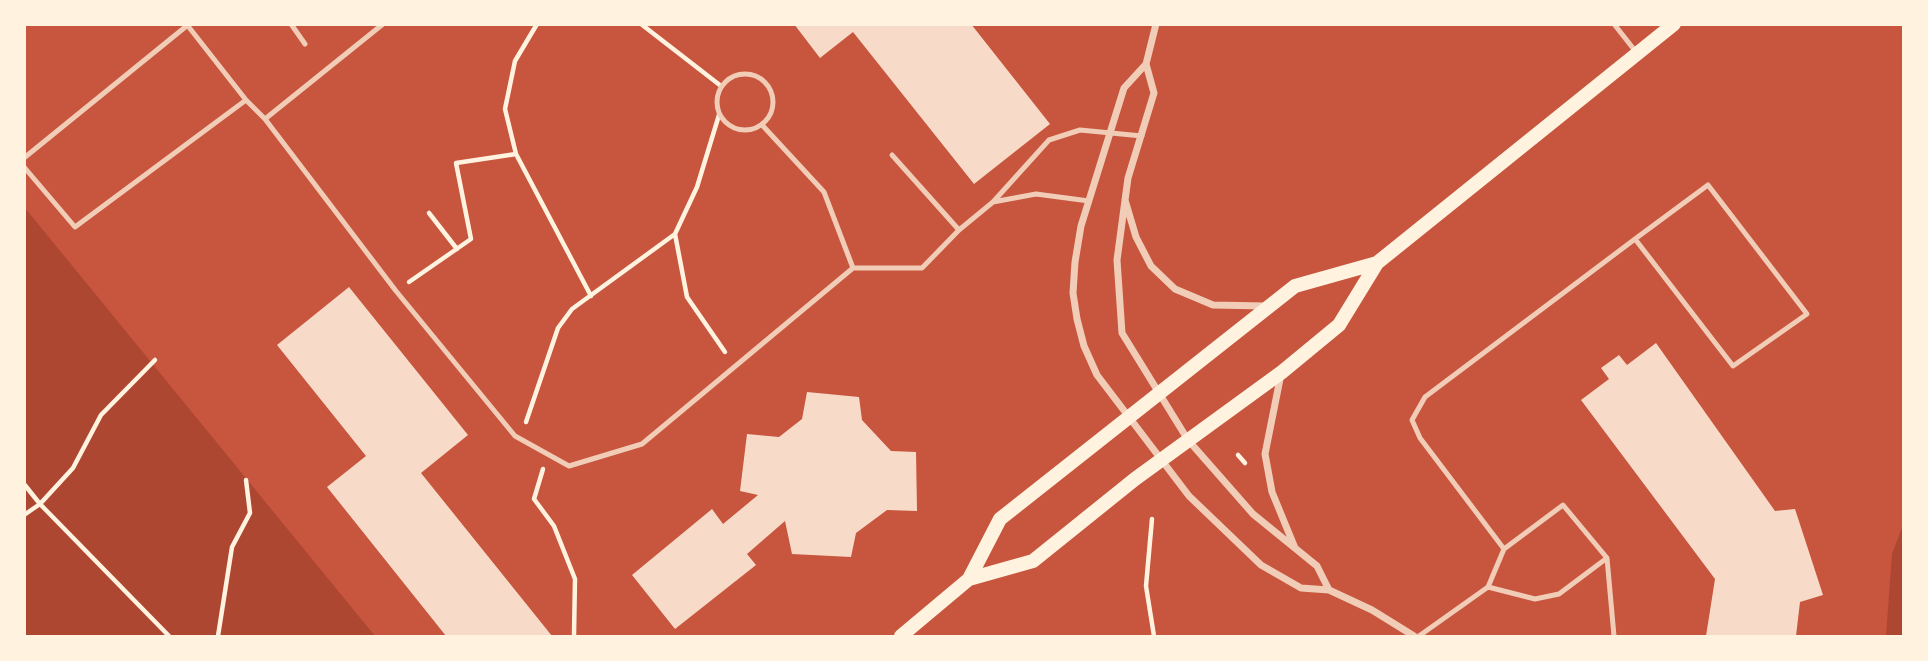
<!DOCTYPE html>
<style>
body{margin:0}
#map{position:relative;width:1928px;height:661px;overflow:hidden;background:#c8553d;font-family:"Public Sans",sans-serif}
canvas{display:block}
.frame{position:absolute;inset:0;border:26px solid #fff3e0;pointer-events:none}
</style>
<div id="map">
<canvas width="1928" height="661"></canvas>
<div class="frame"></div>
</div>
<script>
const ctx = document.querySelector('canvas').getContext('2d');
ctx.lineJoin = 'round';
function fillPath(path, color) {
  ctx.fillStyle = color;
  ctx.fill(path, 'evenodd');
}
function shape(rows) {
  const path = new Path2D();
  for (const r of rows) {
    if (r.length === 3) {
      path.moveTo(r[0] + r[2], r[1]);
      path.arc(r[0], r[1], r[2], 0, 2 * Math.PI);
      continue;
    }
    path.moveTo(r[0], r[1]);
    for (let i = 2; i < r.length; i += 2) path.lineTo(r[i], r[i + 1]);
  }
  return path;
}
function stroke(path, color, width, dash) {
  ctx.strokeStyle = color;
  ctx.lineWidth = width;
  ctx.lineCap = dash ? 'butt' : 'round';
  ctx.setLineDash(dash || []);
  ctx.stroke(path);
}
const green = shape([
 [25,208,375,636,25,636],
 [1903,525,1903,636,1886,636,1892,554]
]);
const building = shape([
 [794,24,971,24,1050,124,974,184,853,32,820,58],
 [349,287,468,435,421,473,552,636,446,636,327,487,366,456,277,345],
 [1656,343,1775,511,1795,509,1823,595,1800,602,1796,636,1706,636,1715,579,1581,400,1609,379,1601,368,1619,355,1627,365],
 [807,392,859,397,862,420,891,451,916,452,917,511,887,510,856,533,851,557,792,554,785,521,747,554,756,565,675,629,632,575,712,509,723,524,758,495,740,491,747,434,779,437,802,419]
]);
const path = shape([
 [537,24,515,61,505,109,516,154,591,296],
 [641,24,721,86],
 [429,213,457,249],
 [675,234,687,297,725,352],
 [409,282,471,239,456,163,516,154],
 [526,422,558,328,572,309,675,234,697,187,719,115],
 [1238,455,1245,463],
 [543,469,534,499,554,526,575,579,574,635],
 [24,484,40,504,169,636],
 [24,515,40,504,73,468,101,415,155,360],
 [1152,519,1146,586,1154,636],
 [218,636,232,547,250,513,246,480]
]);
const service = shape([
 [291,24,305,44],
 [1614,24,1636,52],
 [188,26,246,100],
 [745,102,28],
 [265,119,396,291,515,436,569,466,642,444,853,268,922,268,959,230,993,202,1049,140,1080,130,1142,136],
 [763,126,824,192,853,268],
 [892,155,959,230],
 [24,158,189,24],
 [24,167,75,227,246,100,265,119,383,24],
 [993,202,1036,194,1089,201],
 [1504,549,1420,438,1412,420,1425,397,1635,239,1708,185,1807,314,1733,366,1635,239],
 [1607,558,1614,636],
 [1419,636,1488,587,1504,549,1563,505,1607,558,1559,594,1535,599,1488,587]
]);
const minor = shape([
 [1146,64,1156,24],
 [1125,200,1136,237,1151,266,1175,289,1213,305,1265,306],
 [1281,374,1265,454,1272,492,1295,548],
 [1329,590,1317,566,1253,514,1188,440,1122,333,1117,260,1128,178,1154,93,1146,64,1124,88,1081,226,1075,262,1073,293,1077,319,1084,346,1097,375,1189,496,1261,565,1301,588,1329,590,1372,610,1414,636]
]);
const secondary = shape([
 [969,579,1033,561,1135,479,1282,372,1339,325,1377,263,1674,24],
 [901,636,969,579,1000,519,1295,286,1377,263]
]);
fillPath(green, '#ae4732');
fillPath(building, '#f7dbc8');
stroke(path, '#fff3e0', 4.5);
stroke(service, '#f1ccb7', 5);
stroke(minor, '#f1ccb7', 7);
stroke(secondary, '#fff3e0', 14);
</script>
